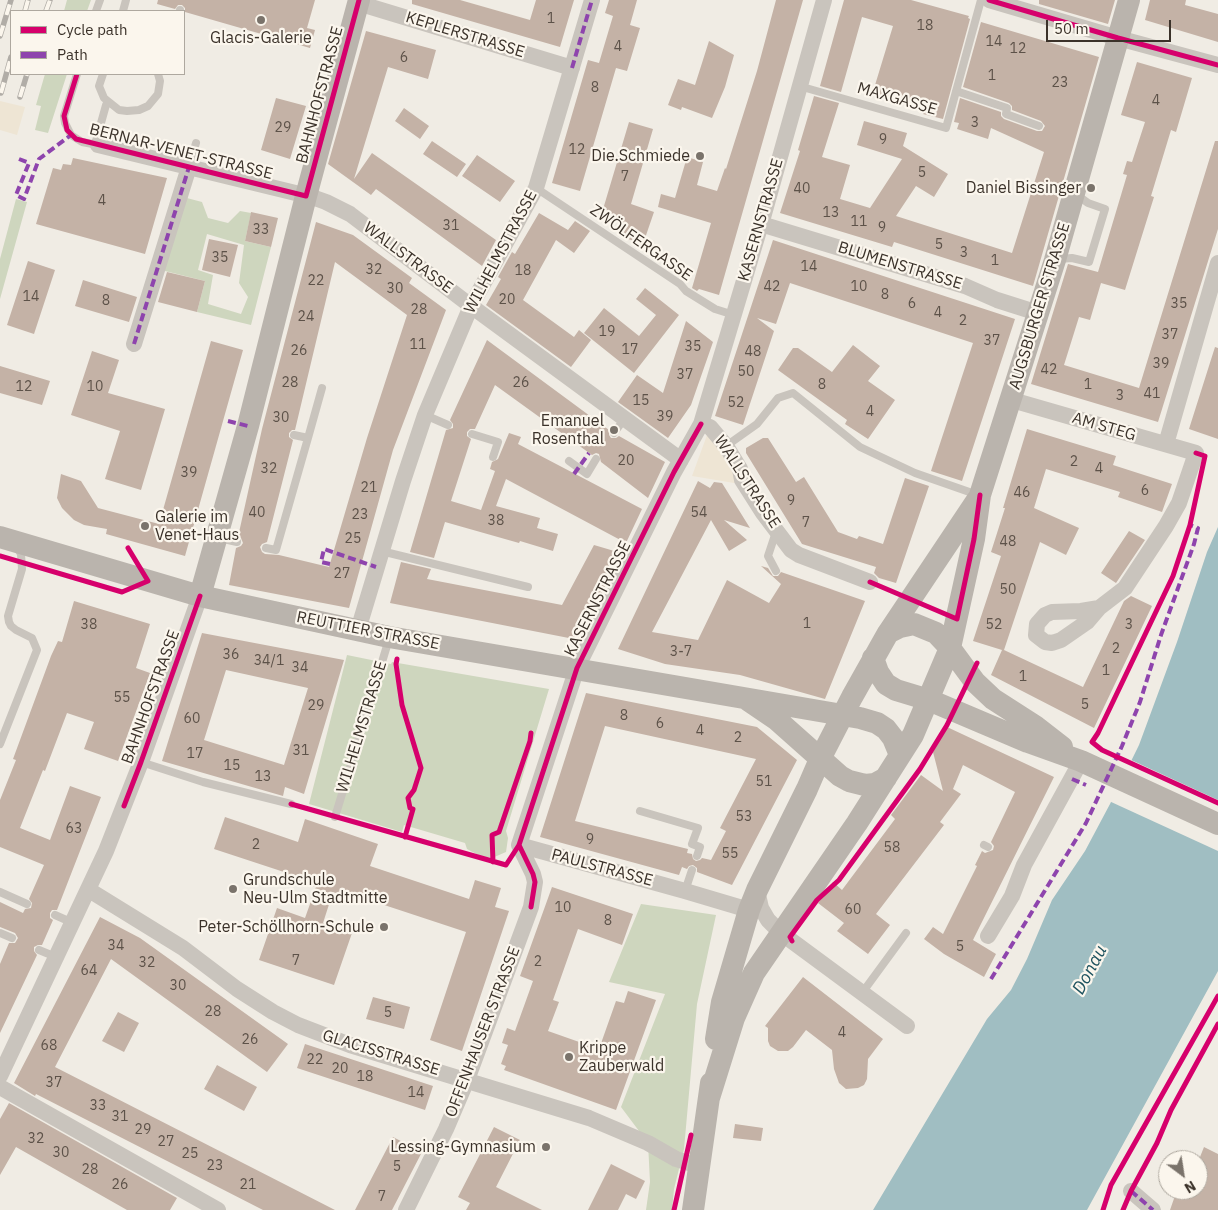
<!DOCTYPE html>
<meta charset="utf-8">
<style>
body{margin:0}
#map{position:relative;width:1218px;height:1210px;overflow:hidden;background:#f0ece4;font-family:"IBM Plex Sans",sans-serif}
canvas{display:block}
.legend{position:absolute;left:10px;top:10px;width:175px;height:65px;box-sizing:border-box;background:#fbf6ed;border:1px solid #aea89f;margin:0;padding:6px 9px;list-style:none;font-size:15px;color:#3b322a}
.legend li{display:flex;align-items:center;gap:10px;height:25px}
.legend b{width:25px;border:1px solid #aea89f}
.north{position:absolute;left:1158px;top:1150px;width:50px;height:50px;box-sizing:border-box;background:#fbf6ed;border:1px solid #aea89f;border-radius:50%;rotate:149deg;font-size:14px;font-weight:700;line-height:20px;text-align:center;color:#3b322a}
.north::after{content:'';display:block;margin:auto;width:18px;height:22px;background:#7a736b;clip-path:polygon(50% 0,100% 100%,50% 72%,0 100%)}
.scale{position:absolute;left:1046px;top:20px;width:125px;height:22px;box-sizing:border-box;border:2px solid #3b322a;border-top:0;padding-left:6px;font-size:15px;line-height:18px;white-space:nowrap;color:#3b322a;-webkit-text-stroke:4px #fbf6ed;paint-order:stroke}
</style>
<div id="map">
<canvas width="1218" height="1210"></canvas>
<ul class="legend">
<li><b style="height:6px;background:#d6006c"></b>Cycle path</li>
<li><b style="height:6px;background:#8e44ad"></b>Path</li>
</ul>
<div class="north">N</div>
<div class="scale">50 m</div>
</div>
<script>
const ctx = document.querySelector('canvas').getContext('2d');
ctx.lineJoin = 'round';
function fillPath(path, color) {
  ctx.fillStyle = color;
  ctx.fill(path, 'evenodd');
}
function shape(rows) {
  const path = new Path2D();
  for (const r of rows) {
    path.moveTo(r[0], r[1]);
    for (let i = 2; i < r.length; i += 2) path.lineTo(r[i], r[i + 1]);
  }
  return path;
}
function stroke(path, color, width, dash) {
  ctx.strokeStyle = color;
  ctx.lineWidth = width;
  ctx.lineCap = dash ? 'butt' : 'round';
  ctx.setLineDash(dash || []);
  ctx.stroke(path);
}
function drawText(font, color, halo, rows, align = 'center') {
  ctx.font = font + ' "IBM Plex Sans",sans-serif';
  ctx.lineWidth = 4.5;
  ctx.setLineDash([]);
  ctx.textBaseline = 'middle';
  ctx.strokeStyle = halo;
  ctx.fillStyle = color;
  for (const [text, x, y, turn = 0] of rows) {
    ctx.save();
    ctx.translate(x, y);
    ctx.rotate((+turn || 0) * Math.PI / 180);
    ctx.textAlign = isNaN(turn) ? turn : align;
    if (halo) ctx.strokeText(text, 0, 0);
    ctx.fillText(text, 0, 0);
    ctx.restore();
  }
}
const green = shape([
 [67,0,91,0,87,11,64,11],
 [45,74,67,74,48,133,35,130,41,106,36,105],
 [183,197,202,202,208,218,228,223,240,211,251,213,245,241,271,247,251,325,197,312,205,281,161,270],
 [207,234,244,245,239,283,248,297,241,314,208,304,213,275,198,270],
 [16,199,27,202,0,299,0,259],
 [347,655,391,664,392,662,549,689,506,831,508,838,506,852,492,858,480,856,467,849,465,843,404,825,402,832,309,804],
 [641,904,716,915,697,1004,684,1149,674,1189,672,1210,646,1210,650,1182,648,1143,621,1107,665,994,609,982]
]);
const plaza = shape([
 [0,101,25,107,17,135,0,130],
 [710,427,742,480,734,483,692,476]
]);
const water = shape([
 [1218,527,1218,971,1087,1210,873,1210,987,1019,1011,990,1027,959,1052,900,1085,851,1110,804,1139,745,1177,642,1207,552]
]);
const pier = shape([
 [1129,759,1218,800,1218,851,1109,801]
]);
const building = shape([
 [158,0,315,0,307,28,315,30,310,48,185,12,185,8,182,5,178,5,175,9,157,4],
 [412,0,460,0,530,20,536,0,574,0,560,47,412,4],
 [609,0,637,0,630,25,640,28,627,71,616,68,580,191,552,183,588,60,599,63,613,16,605,13],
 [776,0,803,0,719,295,699,289,697,291,692,288,711,223,658,207,661,194,675,198,687,157,703,162,697,185,717,191,725,168,726,169,757,71],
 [844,0,911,0,969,16,968,18,970,19,943,119,923,114,924,110,872,95,893,26,862,17,841,92,820,86],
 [1039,0,1115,0,1108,24,1039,4],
 [1150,0,1186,0,1185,5,1218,14,1218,42,1145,20],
 [981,22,1099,57,1033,286,894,242,892,247,780,213,800,151,798,150,814,96,839,103,822,157,850,165,840,199,870,208,902,159,857,145,864,121,907,133,903,146,948,174,934,197,916,186,896,216,1012,253,1044,152,991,128,988,139,957,129,959,123,954,122,960,98,1001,112,1001,116,1004,119,1037,131,1042,131,1045,126,1041,121,1012,110,1012,106,1009,103,963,87],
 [366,31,436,50,428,79,388,67,354,179,372,153,496,240,482,266,376,189,371,195,328,164],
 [709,41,734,55,725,87,712,118,682,107,681,110,668,105,678,79,695,85],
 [1137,62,1192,78,1176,132,1171,130,1151,196,1154,197,1125,290,1101,283,1090,320,1079,317,1064,365,1139,388,1215,141,1218,141,1218,229,1158,422,1031,384,1068,264,1098,272,1127,175,1123,174,1127,161,1132,162,1145,122,1121,115],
 [276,98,306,106,290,159,261,150],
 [404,108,429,126,420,139,395,121],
 [629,122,653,129,631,204,654,212,643,244,622,237,626,224,601,216],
 [432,141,466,164,457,177,423,154],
 [477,155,515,181,500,202,462,176],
 [73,158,167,178,145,254,36,224,53,168,61,170,63,164,71,165],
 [251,212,278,218,271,247,245,241],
 [539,213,568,230,575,221,590,231,574,253,556,240,523,300,574,337,579,330,591,340,571,367,486,305,501,279,498,277,512,252,515,254],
 [316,222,353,235,412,278,409,283,446,310,393,450,349,608,229,585,236,548,241,546,243,543,241,538,238,537,262,429],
 [335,262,407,315,367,438,329,567,279,555,265,554,262,552,260,547,262,544,267,542,293,440,289,437,289,433,292,430,295,430],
 [209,239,238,245,230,277,202,270],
 [773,240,1015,319,962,481,931,471,973,343,790,283,776,324,757,318,774,331,743,425,715,416],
 [28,261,55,270,34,334,7,325],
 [167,272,205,281,197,312,158,302],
 [83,280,137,297,129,322,75,306],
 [645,288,679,315,634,373,584,333,604,308,639,336,656,315,636,299],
 [686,321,713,342,691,405,668,438,618,402,637,375,663,393],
 [487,340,609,430,609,435,611,438,616,438,619,436,665,462,648,498,601,462,599,454,596,453,592,455,495,385,475,429,470,429,467,432,467,436,471,439,451,501,481,510,495,471,490,469,492,462,498,459,509,433,521,437,518,444,642,509,626,543,506,479,496,506,540,518,537,528,558,534,553,551,520,541,519,543,445,522,434,558,410,552,446,430,453,428,453,424,450,420],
 [211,341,243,350,185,556,106,534,107,529,84,525,74,520,62,508,57,498,61,474,81,481,98,508,159,524],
 [853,345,880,366,868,381,895,400,868,439,845,424,847,420,778,370,793,348,798,348,832,372],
 [1215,347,1218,348,1218,439,1189,429],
 [92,351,119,360,108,393,165,409,141,490,105,479,120,431,71,415],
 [0,366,50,381,42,405,0,393],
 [1027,429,1116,456,1113,465,1172,484,1162,512,1118,497,1120,492,1046,469,1034,508,1079,528,1066,555,1040,542,1004,650,1083,687,1124,601,1131,596,1152,606,1094,728,991,675,1002,650,973,641,1001,556,991,552,1005,508,1003,508],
 [763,438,768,438,796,482,804,477,838,532,857,539,859,536,883,544,905,478,929,486,896,583,879,578,874,573,876,567,802,544,746,453,746,448],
 [698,481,710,488,714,482,722,483,750,528,724,520,747,540,729,551,711,520,652,632,698,640,727,580,769,603,781,584,761,566,768,568,773,576,778,576,781,572,865,601,825,699,740,675,665,664,618,649],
 [1129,531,1145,540,1116,583,1101,573],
 [594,545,621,553,579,640,390,603,401,562,431,569,427,579,562,605],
 [74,601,150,624,136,668,150,673,118,761,84,749,94,722,67,713,45,771,43,770,20,828,50,840,70,786,101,797,57,910,52,910,50,913,50,918,53,920,42,945,38,945,34,947,34,951,37,955,0,1033,0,964,9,943,15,943,18,938,15,933,0,927,0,902,23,913,25,909,31,908,32,903,29,899,44,865,0,847,0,800,16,760,13,759,51,656,58,641,62,642],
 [202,633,344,660,304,794,285,787,283,796,162,761],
 [226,670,308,688,284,765,204,740],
 [586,693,757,727,797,760,732,885,697,872,697,868,693,865,689,866,687,869,682,867,679,875,540,837],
 [605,726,756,759,720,828,726,831,711,860,702,858,700,860,696,861,693,859,692,854,687,853,688,849,575,821],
 [947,727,1054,777,973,940,996,954,984,977,944,954,924,939,933,927,943,934,977,866,975,865,982,851,985,853,993,850,994,846,991,842,1015,792,963,765,953,789,961,794,940,822,944,825,876,914,890,925,868,954,837,931,844,923,818,903,833,882,842,890,895,819,891,815,921,775,943,791,933,752],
 [225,817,298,842,305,819,378,844,370,866,469,899,475,880,501,888,495,907,509,911,462,1051,430,1040,466,932,360,897,359,901,333,892,323,923,352,933,334,985,259,960,277,908,305,918,316,887,286,877,287,873,214,849],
 [552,887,633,914,622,945,578,929,553,1000,559,1002,548,1031,599,1049,616,1001,624,1003,628,991,656,1000,616,1110,504,1070,506,1066,501,1064,508,1045,502,1043,507,1028,515,1031,533,981,520,976],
 [100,917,140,938,288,1044,267,1072,111,959,55,1067,335,1210,263,1210,36,1094,35,1096,14,1083],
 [803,977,883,1039,868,1059,867,1079,864,1085,858,1088,846,1089,839,1083,834,1069,832,1050,806,1030,793,1047,788,1051,778,1051,770,1046,768,1041,768,1028,765,1026],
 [373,997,410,1007,404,1029,366,1019],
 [118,1012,139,1023,124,1052,102,1041],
 [305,1044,433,1086,425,1110,297,1068],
 [217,1065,257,1087,244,1111,204,1089],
 [9,1103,177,1198,170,1210,127,1210,16,1147,0,1175,0,1119],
 [735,1124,763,1128,761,1141,733,1138],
 [494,1127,520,1140,496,1187,542,1210,466,1210,470,1203,458,1197],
 [393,1137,422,1152,392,1210,355,1210],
 [1204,1147,1218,1154,1218,1210,1170,1210,1177,1190,1198,1190,1198,1162],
 [611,1164,645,1181,636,1199,626,1194,618,1210,588,1210]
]);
const lane = shape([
 [96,11,100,0],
 [123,11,126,0],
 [180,11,180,10],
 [77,74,64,116,65,123,71,135,82,142,98,145,96,141,106,105],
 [103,74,99,86,104,98,119,110,127,111,139,110,148,106,158,94,160,81,158,74],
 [799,86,946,128,981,0],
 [956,91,1007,108,1006,114,1039,126],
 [189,167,196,143],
 [536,188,680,284,686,291,715,309,734,315],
 [1059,259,1072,258,1089,262,1105,209,1088,203,1077,195],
 [425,415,448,425],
 [614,433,625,418],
 [472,434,498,442,493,457],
 [294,435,308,438,322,388],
 [726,446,757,424,778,398,793,393,860,447,915,473,978,495],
 [569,461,587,474,596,459],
 [219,538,237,542],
 [266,548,276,550,308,438],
 [381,551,528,587],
 [776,571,768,556,776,532],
 [0,744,37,650,32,638,16,630,11,626,9,622,8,616,22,569,21,554,16,546],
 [141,762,203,782,291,804],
 [640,811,698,828,692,844,700,847,697,856],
 [335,817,389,639],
 [984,845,988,847],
 [685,891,692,870],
 [0,892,27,904],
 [55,915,73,923],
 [0,933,12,938],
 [39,950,56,957],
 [862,993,906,933]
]);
const street = shape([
 [989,0,1118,38,1218,65],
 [358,3,572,68],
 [98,145,312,197,326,202,350,214,471,306,681,460],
 [761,224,965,286,997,300,1038,313],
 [134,344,189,167],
 [1012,400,1196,453,1179,503,1166,526,1125,588,1099,608,1087,622,1061,640,1052,643,1045,642,1036,635,1037,624,1045,615,1052,612,1081,611,1099,608],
 [701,424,710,427,726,446,740,469,742,480,763,513,791,550,799,555,870,582],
 [1166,444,1218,263],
 [358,630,403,481,425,415,471,306,536,188,592,0],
 [519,845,685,891,749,910],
 [89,890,183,948,237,989,273,1012,298,1025,350,1045,589,1118,648,1143,676,1159,698,1166],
 [757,890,761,908,768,920,781,933,907,1026],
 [988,936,1012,896,1024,865,1081,761],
 [0,1076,106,851,141,762,200,596],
 [0,1087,218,1210],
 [1131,1191,1153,1210],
 [406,1210,446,1129,467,1080,531,907,535,882,533,874,519,845,577,668,674,472,701,424,764,214,824,0]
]);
const secondary = shape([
 [0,537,200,596,389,637,860,718,877,723,886,729,893,738,900,755],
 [200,596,248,426,306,196,359,0],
 [888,633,900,627,914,624,936,633,950,648,975,682,993,699,1035,726,1062,747],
 [873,658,878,672,886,684,896,690,929,700,1028,742,1081,761,1218,824],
 [749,701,777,720,840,776,849,781,865,785,875,784,886,778],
 [716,1039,722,1002,749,910,757,890,807,789,820,759,852,697,888,633,977,500],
 [709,1098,734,1018,754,973,857,823,913,735,950,648,974,539,980,495,1055,260,1129,0],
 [693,1210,711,1083]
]);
const rail = shape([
 [25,11,28,0],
 [46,11,50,0],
 [0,36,11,0],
 [1,93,11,57],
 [20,97,27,74]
]);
const quiet = shape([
 [572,68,592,0],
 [19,159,29,163,16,195,24,199,39,159,71,135],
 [134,344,189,167],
 [228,421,248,426],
 [574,474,589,453],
 [330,564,321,562,324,549,376,567],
 [1072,779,1086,785],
 [991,979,1086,823,1122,746,1140,702,1161,635,1194,544,1198,528,1190,525,1191,523],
 [1131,1191,1153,1210]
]);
const cycleway = shape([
 [989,0,1118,38,1218,65],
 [77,74,64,116,67,130,76,139,306,196,359,0],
 [1196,453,1205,456,1190,525,1173,576,1098,733,1092,742,1102,750,1218,803],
 [0,556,122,592,148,581,128,548],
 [870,582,957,619,974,539,980,495],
 [397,659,396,664,402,705,421,768,414,790,408,798,410,808,413,809,405,837],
 [291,804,506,865,519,845,577,668,674,472,701,424],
 [124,806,141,762,200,596],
 [519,845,533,874,535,882,531,907],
 [493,862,492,835,499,832,530,741,531,733],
 [792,941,790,937,817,900,839,880,920,769,947,725,977,663],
 [674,1210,691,1135],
 [1103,1210,1111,1185,1218,996],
 [1123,1210,1131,1191,1157,1143,1171,1110,1218,1024]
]);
const markers = [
 [261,20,5,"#7a736b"],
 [700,156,5,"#7a736b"],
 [1091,188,5,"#7a736b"],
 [614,430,5,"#7a736b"],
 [145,526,5,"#7a736b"],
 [233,889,5,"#7a736b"],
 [384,927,5,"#7a736b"],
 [569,1057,5,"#7a736b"],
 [546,1147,5,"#7a736b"]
];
const numberNames = [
 ["1",551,19],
 ["18",925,26],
 ["14",994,42],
 ["4",618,47],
 ["12",1018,49],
 ["6",404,58],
 ["1",992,76],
 ["23",1060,83],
 ["8",595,88],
 ["4",1156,101],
 ["3",975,123],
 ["29",283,128],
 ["9",883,140],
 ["12",577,150],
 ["5",922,173],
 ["7",625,177],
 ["40",802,189],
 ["4",102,201],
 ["13",831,213],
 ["11",859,222],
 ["31",451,226],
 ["9",882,228],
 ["33",261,230],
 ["5",939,245],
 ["3",964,253],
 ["35",220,258],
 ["1",995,261],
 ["14",809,267],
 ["32",374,270],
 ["18",523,271],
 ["22",316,281],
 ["42",772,287],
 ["10",859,287],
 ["30",395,289],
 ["8",885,295],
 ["14",31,297],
 ["20",507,300],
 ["8",106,301],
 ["6",912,304],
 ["35",1179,304],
 ["28",419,310],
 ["4",938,313],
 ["24",306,317],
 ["2",963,321],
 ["19",607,332],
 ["37",1170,335],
 ["37",992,341],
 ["11",418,345],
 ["35",693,347],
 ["17",630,350],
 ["26",299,351],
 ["48",753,352],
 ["39",1161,364],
 ["42",1049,370],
 ["50",746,372],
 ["37",685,375],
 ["28",290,383],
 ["26",521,383],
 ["8",822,385],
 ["1",1088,385],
 ["12",24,387],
 ["10",95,387],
 ["41",1152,394],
 ["3",1120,396],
 ["15",641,401],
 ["52",736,403],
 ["4",870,412],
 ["39",665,417],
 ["30",281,418],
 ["20",626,461],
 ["2",1074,462],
 ["32",269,469],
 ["4",1099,469],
 ["39",189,473],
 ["21",369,488],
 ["6",1145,491],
 ["46",1022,493],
 ["9",791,501],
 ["40",257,513],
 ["54",699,513],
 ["23",360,515],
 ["38",496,521],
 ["7",806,523],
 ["25",353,539],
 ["48",1008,542],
 ["27",342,574],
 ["50",1008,590],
 ["1",807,624],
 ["38",89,625],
 ["52",994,625],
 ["3",1129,625],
 ["2",1116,649],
 ["3-7",681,652],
 ["36",231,655],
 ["34/1",269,661],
 ["34",300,668],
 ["1",1106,671],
 ["1",1023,677],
 ["55",122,698],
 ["5",1085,705],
 ["29",316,706],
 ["8",624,716],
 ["60",192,719],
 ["6",660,724],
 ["4",700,731],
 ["2",738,738],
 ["31",301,751],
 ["17",195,754],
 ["15",232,766],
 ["13",263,777],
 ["51",764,782],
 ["53",744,817],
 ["63",74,829],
 ["9",590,840],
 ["2",256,845],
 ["58",892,848],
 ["55",730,854],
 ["10",563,908],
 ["60",853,910],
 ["8",608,921],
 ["34",116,946],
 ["5",960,947],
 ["7",296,961],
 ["2",538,962],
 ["32",147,963],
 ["64",89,971],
 ["30",178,986],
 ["28",213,1012],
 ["5",388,1013],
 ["4",842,1033],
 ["26",250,1040],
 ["68",49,1046],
 ["22",315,1060],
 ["20",340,1069],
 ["18",365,1077],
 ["37",54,1083],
 ["14",416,1093],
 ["33",98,1106],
 ["31",120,1117],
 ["29",143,1130],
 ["32",36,1139],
 ["27",166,1142],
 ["30",61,1153],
 ["25",190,1154],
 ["23",215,1166],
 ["5",397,1167],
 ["28",90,1170],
 ["26",120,1185],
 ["21",248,1185],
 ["7",382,1197]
];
const streetNames = [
 ["KEPLERSTRASSE",465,35,17],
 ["BAHNHOFSTRASSE",320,95,-75],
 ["MAXGASSE",897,99,16],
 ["BERNAR-VENET-STRASSE",181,152,14],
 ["KASERNSTRASSE",761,220,-74],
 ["ZWÖLFERGASSE",641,243,35],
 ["WILHELMSTRASSE",501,252,-62],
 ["WALLSTRASSE",408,258,37],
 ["BLUMENSTRASSE",900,266,17],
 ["AUGSBURGER STRASSE",1040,306,-73],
 ["AM STEG",1104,427,16],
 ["WALLSTRASSE",747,482,57],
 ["KASERNSTRASSE",598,599,-63],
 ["REUTTIER STRASSE",368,631,11],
 ["BAHNHOFSTRASSE",151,697,-70],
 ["WILHELMSTRASSE",362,727,-73],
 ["PAULSTRASSE",602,868,15],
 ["OFFENHAUSER STRASSE",483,1032,-69],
 ["GLACISSTRASSE",381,1053,17]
];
const poiNames = [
 ["Glacis-Galerie",261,38,"center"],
 ["Die.Schmiede",690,156],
 ["Daniel Bissinger",1081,188],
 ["Emanuel",604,421],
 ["Rosenthal",604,439],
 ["Galerie im",155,517,"left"],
 ["Venet-Haus",155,535,"left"],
 ["Grundschule",243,880,"left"],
 ["Neu-Ulm Stadtmitte",243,898,"left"],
 ["Peter-Schöllhorn-Schule",374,927],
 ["Krippe",579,1048,"left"],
 ["Zauberwald",579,1066,"left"],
 ["Lessing-Gymnasium",536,1147]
];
const waterNames = [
 ["Donau",1090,970,-62]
];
fillPath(green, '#ced6be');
fillPath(plaza, '#eee5d4');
fillPath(water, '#a0bec2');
fillPath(pier, '#f0ece4');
fillPath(building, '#c4b2a6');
stroke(lane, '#c9c4bd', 8);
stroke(street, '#c9c4bd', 16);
stroke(secondary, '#bab4ad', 22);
stroke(rail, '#b1ada7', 5.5);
stroke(rail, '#fbf6ed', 4, [11]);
stroke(quiet, '#8e44ad', 4, [8, 4]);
stroke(cycleway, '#d6006c', 5);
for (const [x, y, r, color] of markers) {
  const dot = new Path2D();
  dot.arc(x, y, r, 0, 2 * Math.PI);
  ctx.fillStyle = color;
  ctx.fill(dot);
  stroke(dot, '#fbf6ed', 2);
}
drawText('14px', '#5d5249', null, numberNames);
drawText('16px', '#3b322a', '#fbf6ed', streetNames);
drawText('16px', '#3b322a', '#fbf6ed', poiNames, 'right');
drawText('italic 18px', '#1e535f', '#fbf6ed', waterNames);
</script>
